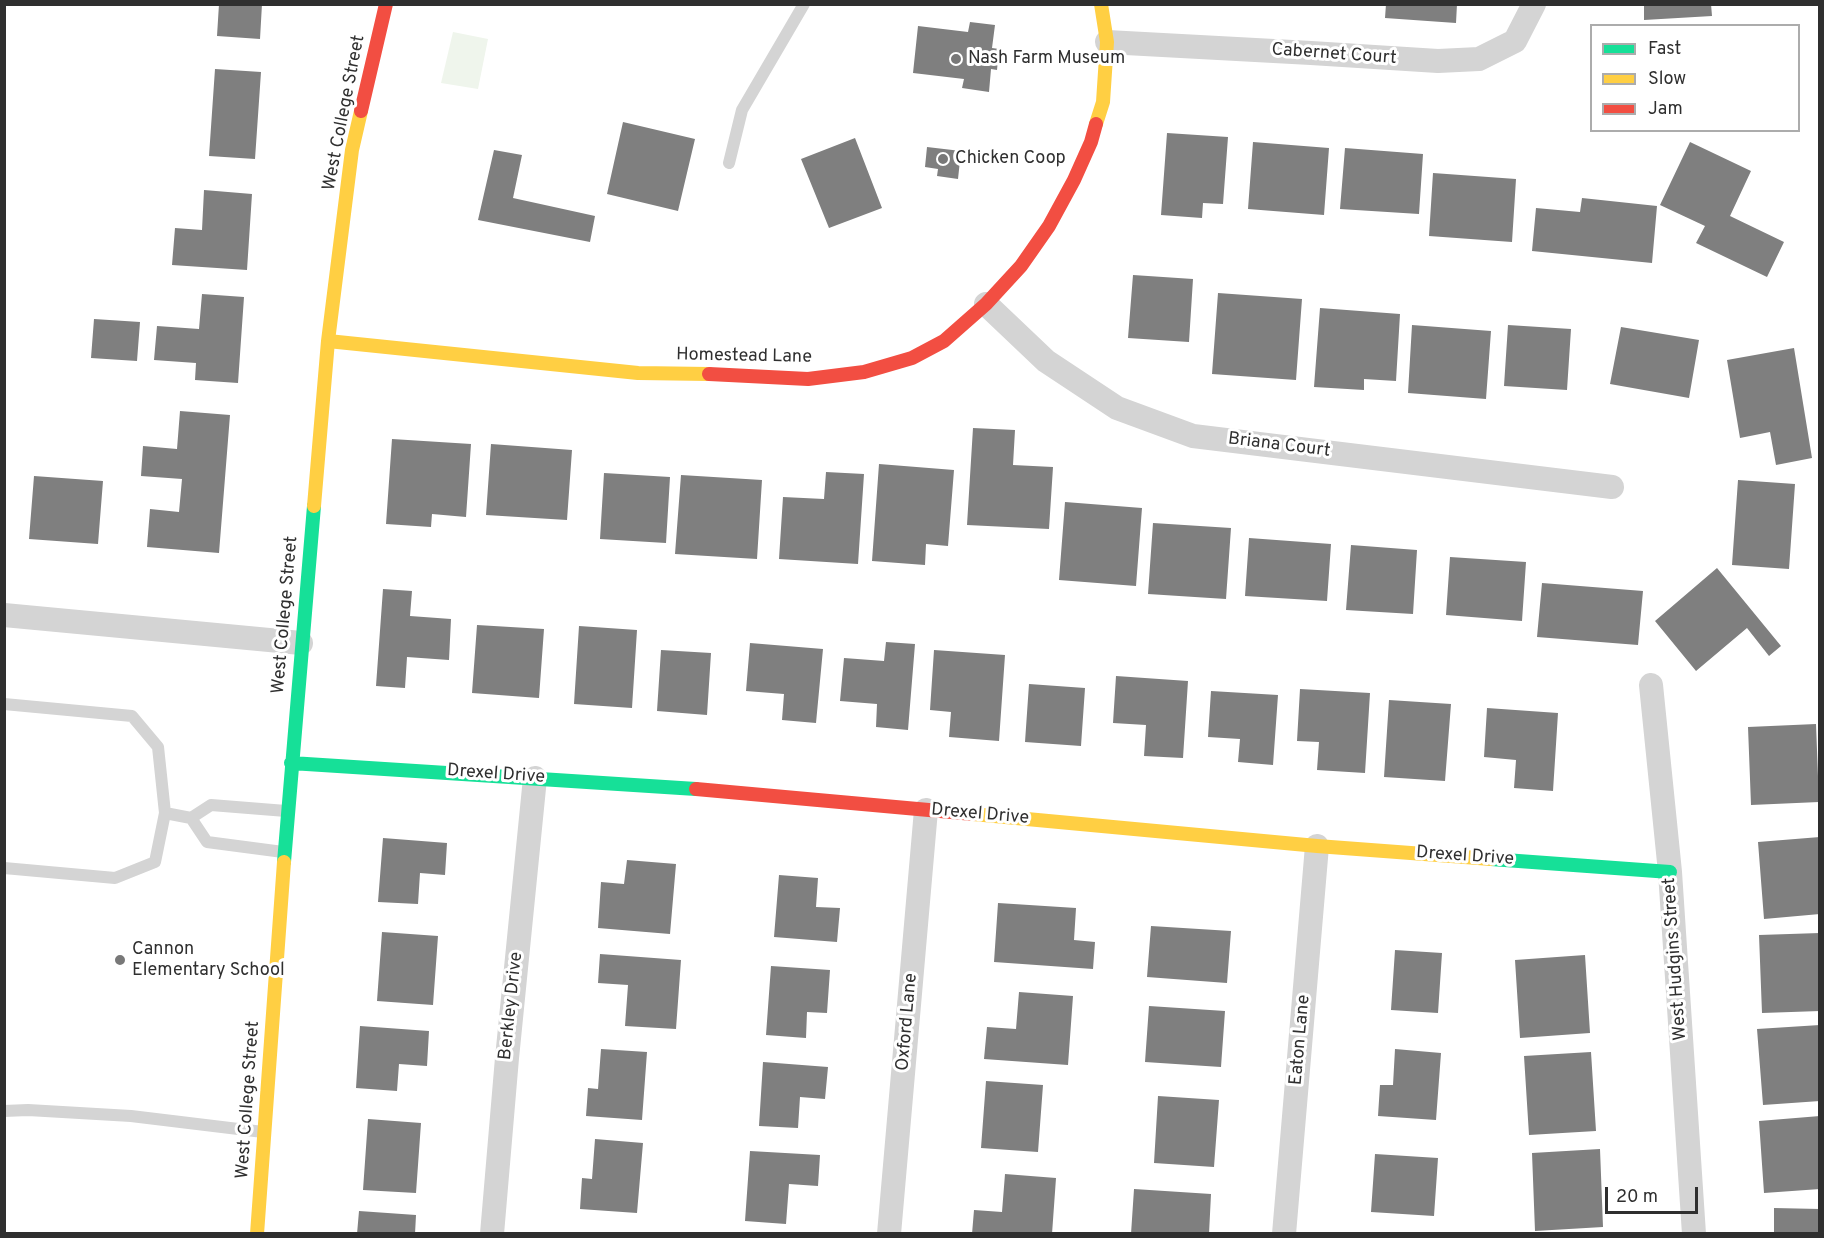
<!DOCTYPE html>
<style>
body{margin:0}
#map{position:relative;width:1824px;height:1238px;overflow:hidden;background:#fff;font-family:Overpass,sans-serif}
canvas{display:block}
.frame{position:absolute;inset:0;border:6px solid #2f2f2f;pointer-events:none}
.legend{position:absolute;left:1590px;top:24px;width:210px;height:108px;box-sizing:border-box;background:#fff;border:2px solid #acacac;margin:0;padding:8px 10px;list-style:none;font-size:18px;color:#2f2f2f}
.legend li{display:flex;align-items:center;gap:12px;height:30px}
.legend b{width:30px;border:2px solid #acacac}
.scale{position:absolute;left:1605px;top:1187px;width:93px;height:27px;box-sizing:border-box;border:3px solid #2f2f2f;border-top:0;padding-left:8px;font-size:18px;line-height:21px;white-space:nowrap;color:#2f2f2f;-webkit-text-stroke:4px #fff;paint-order:stroke}
</style>
<div id="map">
<canvas width="1824" height="1238"></canvas>
<div class="frame"></div>
<ul class="legend">
<li><b style="height:8px;background:#16e098"></b>Fast</li>
<li><b style="height:8px;background:#ffcf43"></b>Slow</li>
<li><b style="height:8px;background:#f24e42"></b>Jam</li>
</ul>
<div class="scale">20 m</div>
</div>
<script>
const ctx = document.querySelector('canvas').getContext('2d');
ctx.lineJoin = 'round';
function fillPath(path, color) {
  ctx.fillStyle = color;
  ctx.fill(path, 'evenodd');
}
function shape(rows) {
  const path = new Path2D();
  for (const r of rows) {
    path.moveTo(r[0], r[1]);
    for (let i = 2; i < r.length; i += 2) path.lineTo(r[i], r[i + 1]);
  }
  return path;
}
function stroke(path, color, width, dash) {
  ctx.strokeStyle = color;
  ctx.lineWidth = width;
  ctx.lineCap = dash ? 'butt' : 'round';
  ctx.setLineDash(dash || []);
  ctx.stroke(path);
}
function drawText(font, color, halo, rows, align = 'center') {
  ctx.font = font + ' Overpass,sans-serif';
  ctx.lineWidth = 6;
  ctx.setLineDash([]);
  ctx.textBaseline = 'middle';
  ctx.strokeStyle = halo;
  ctx.fillStyle = color;
  for (const [text, x, y, turn = 0] of rows) {
    ctx.save();
    ctx.translate(x, y);
    ctx.rotate((+turn || 0) * Math.PI / 180);
    ctx.textAlign = isNaN(turn) ? turn : align;
    if (halo) ctx.strokeText(text, 0, 0);
    ctx.fillText(text, 0, 0);
    ctx.restore();
  }
}
const green = shape([
 [453,32,488,39,478,89,441,83]
]);
const building = shape([
 [219,4,262,4,260,39,217,36],
 [1386,4,1457,4,1456,23,1385,18],
 [1644,4,1711,4,1712,16,1644,20],
 [970,22,995,25,992,48,999,49,997,70,991,69,989,92,962,88,964,79,913,73,918,26,968,32],
 [215,69,261,72,255,159,209,156],
 [623,122,695,139,678,211,607,194],
 [1167,133,1228,137,1223,204,1203,203,1202,218,1161,215],
 [855,138,882,208,829,228,801,159],
 [1253,142,1329,148,1324,215,1248,209],
 [1690,142,1751,171,1730,216,1784,242,1767,277,1696,243,1705,226,1660,205],
 [927,147,961,151,958,179,937,176,938,169,925,167],
 [1345,148,1423,154,1419,214,1340,209],
 [494,150,522,155,513,198,595,216,590,242,478,220],
 [1433,173,1516,179,1512,242,1429,236],
 [204,190,252,194,247,270,172,265,175,228,202,230],
 [1582,198,1657,206,1652,263,1532,251,1536,208,1580,212],
 [1133,275,1193,279,1189,342,1128,338],
 [1218,293,1302,299,1296,380,1212,374],
 [202,294,244,297,238,383,195,380,196,363,154,360,157,326,199,329],
 [1320,308,1400,314,1396,381,1364,379,1364,390,1314,387],
 [94,319,140,322,137,361,91,358],
 [1412,325,1491,331,1486,399,1408,393],
 [1508,325,1571,329,1567,390,1504,386],
 [1621,327,1699,340,1689,398,1610,384],
 [1794,348,1812,458,1776,465,1770,432,1740,438,1727,360],
 [180,411,230,415,219,553,147,547,150,509,179,512,182,479,141,476,143,446,177,449],
 [973,428,1015,430,1013,465,1053,467,1049,529,967,525],
 [392,439,471,444,466,517,432,514,431,527,386,524],
 [491,444,572,450,567,520,486,515],
 [879,464,954,470,948,546,926,544,925,565,872,561],
 [826,472,864,474,858,564,779,559,783,497,824,499],
 [604,473,670,477,666,543,600,539],
 [681,475,762,480,757,559,675,554],
 [34,476,103,481,98,544,29,539],
 [1738,480,1795,484,1789,569,1732,565],
 [1065,502,1142,508,1136,586,1059,580],
 [1153,523,1231,528,1226,599,1148,594],
 [1249,538,1331,544,1327,601,1245,596],
 [1351,545,1417,550,1413,614,1346,610],
 [1450,557,1526,562,1522,621,1446,615],
 [1717,568,1781,646,1769,656,1747,628,1696,671,1655,621],
 [1542,583,1643,591,1638,645,1537,637],
 [383,589,412,591,410,616,451,619,449,660,407,657,405,688,376,686],
 [477,625,544,629,539,698,472,693],
 [579,626,637,630,632,708,574,704],
 [886,642,915,644,908,730,876,727,877,704,840,701,844,658,884,661],
 [750,643,823,649,816,723,782,720,784,694,746,691],
 [661,650,711,653,707,715,657,711],
 [934,650,1005,655,999,741,949,737,951,712,930,710],
 [1116,676,1188,681,1183,758,1144,756,1146,725,1113,723],
 [1029,684,1085,688,1081,746,1025,742],
 [1300,689,1370,693,1365,773,1317,770,1319,742,1297,741],
 [1211,691,1278,695,1273,765,1238,762,1240,739,1208,737],
 [1389,700,1451,704,1445,781,1384,777],
 [1487,708,1558,713,1553,791,1514,788,1516,760,1484,757],
 [1816,724,1819,802,1751,805,1748,727],
 [1820,837,1820,914,1764,919,1758,842],
 [383,838,447,843,445,875,420,873,418,904,378,902],
 [627,860,676,864,670,934,598,928,601,882,624,884],
 [779,875,818,878,816,907,840,908,837,942,774,937],
 [998,903,1076,908,1074,940,1095,942,1093,969,994,962],
 [1151,926,1231,931,1227,983,1147,977],
 [382,932,438,936,433,1005,377,1001],
 [1820,933,1820,1011,1762,1013,1759,935],
 [1395,950,1442,953,1438,1013,1391,1010],
 [600,954,681,960,676,1029,625,1026,628,985,598,983],
 [1585,955,1590,1033,1520,1038,1515,960],
 [771,966,830,970,827,1013,807,1012,806,1038,766,1035],
 [1019,992,1073,996,1068,1065,984,1059,987,1027,1016,1029],
 [1149,1006,1225,1011,1221,1067,1145,1062],
 [1820,1025,1820,1101,1763,1105,1757,1029],
 [360,1026,429,1031,427,1066,399,1064,397,1091,356,1088],
 [601,1049,647,1052,642,1120,586,1116,588,1088,598,1089],
 [1395,1049,1441,1053,1436,1120,1378,1116,1380,1085,1393,1085],
 [1591,1052,1596,1131,1529,1135,1524,1056],
 [763,1062,828,1067,825,1099,800,1097,798,1128,759,1126],
 [986,1081,1043,1085,1038,1152,981,1148],
 [1158,1096,1219,1100,1214,1167,1154,1163],
 [1820,1116,1820,1189,1764,1193,1759,1121],
 [368,1119,421,1123,416,1193,363,1190],
 [595,1139,643,1143,637,1213,580,1209,582,1178,592,1179],
 [1600,1149,1603,1227,1535,1231,1532,1153],
 [750,1151,820,1155,818,1186,789,1184,786,1224,745,1221],
 [1375,1154,1438,1158,1434,1216,1371,1212],
 [1005,1174,1056,1178,1052,1234,972,1234,974,1210,1002,1212],
 [1134,1189,1211,1194,1209,1234,1131,1234],
 [1774,1208,1820,1209,1820,1234,1774,1234],
 [359,1211,416,1215,415,1234,357,1234]
]);
const lane = shape([
 [729,163,742,110,804,4],
 [4,704,132,716,158,747,165,813,155,862,115,878,4,868],
 [165,813,191,818],
 [283,852,207,842,191,818,211,805,286,811],
 [4,1111,28,1110,131,1116,263,1132]
]);
const street = shape([
 [1107,42,1311,53,1438,61,1479,59,1515,41,1534,4],
 [986,304,1046,361,1117,408,1193,436,1612,487],
 [4,615,301,643],
 [1651,685,1670,872,1694,1234],
 [492,1234,507,1058,535,778],
 [889,1234,926,810],
 [1284,1234,1317,846]
]);
const fast = shape([
 [291,763,696,789],
 [1491,859,1670,872],
 [284,862,314,506]
]);
const slow = shape([
 [1096,124,1103,102,1107,42,1101,4],
 [328,341,638,373,709,374],
 [314,506,328,341,352,150,361,111],
 [973,814,1317,846,1491,859],
 [257,1234,284,862]
]);
const jam = shape([
 [361,111,386,4],
 [709,374,808,379,864,372,912,358,944,341,986,304,1021,266,1049,226,1074,180,1091,142,1096,124],
 [696,789,973,814]
]);
const markers = [
 [956,59,6,"#787878"],
 [943,159,6,"#787878"],
 [120,960,6,"#787878"]
];
const streetNames = [
 ["Cabernet Court",1334,55,4],
 ["West College Street",345,113,-79],
 ["Homestead Lane",744,357,1],
 ["Briana Court",1279,446,7],
 ["West College Street",286,615,-85],
 ["Drexel Drive",496,775,4],
 ["Drexel Drive",980,815,5],
 ["Drexel Drive",1465,857,4],
 ["West Hudgins Street",1676,959,-94],
 ["Berkley Drive",512,1006,-84],
 ["Oxford Lane",908,1022,-85],
 ["Eaton Lane",1301,1040,-85],
 ["West College Street",249,1100,-86]
];
const poiNames = [
 ["Nash Farm Museum",968,59],
 ["Chicken Coop",955,159],
 ["Cannon",132,950],
 ["Elementary School",132,971]
];
fillPath(green, '#eff5ec');
fillPath(building, '#7f7f7f');
stroke(lane, '#d4d4d4', 12);
stroke(street, '#d4d4d4', 24);
stroke(fast, '#16e098', 14);
stroke(slow, '#ffcf43', 14);
stroke(jam, '#f24e42', 14);
for (const [x, y, r, color] of markers) {
  const dot = new Path2D();
  dot.arc(x, y, r, 0, 2 * Math.PI);
  ctx.fillStyle = color;
  ctx.fill(dot);
  stroke(dot, '#fff', 2);
}
drawText('18px', '#2f2f2f', '#fff', streetNames);
drawText('18px', '#2f2f2f', '#fff', poiNames, 'left');
</script>
